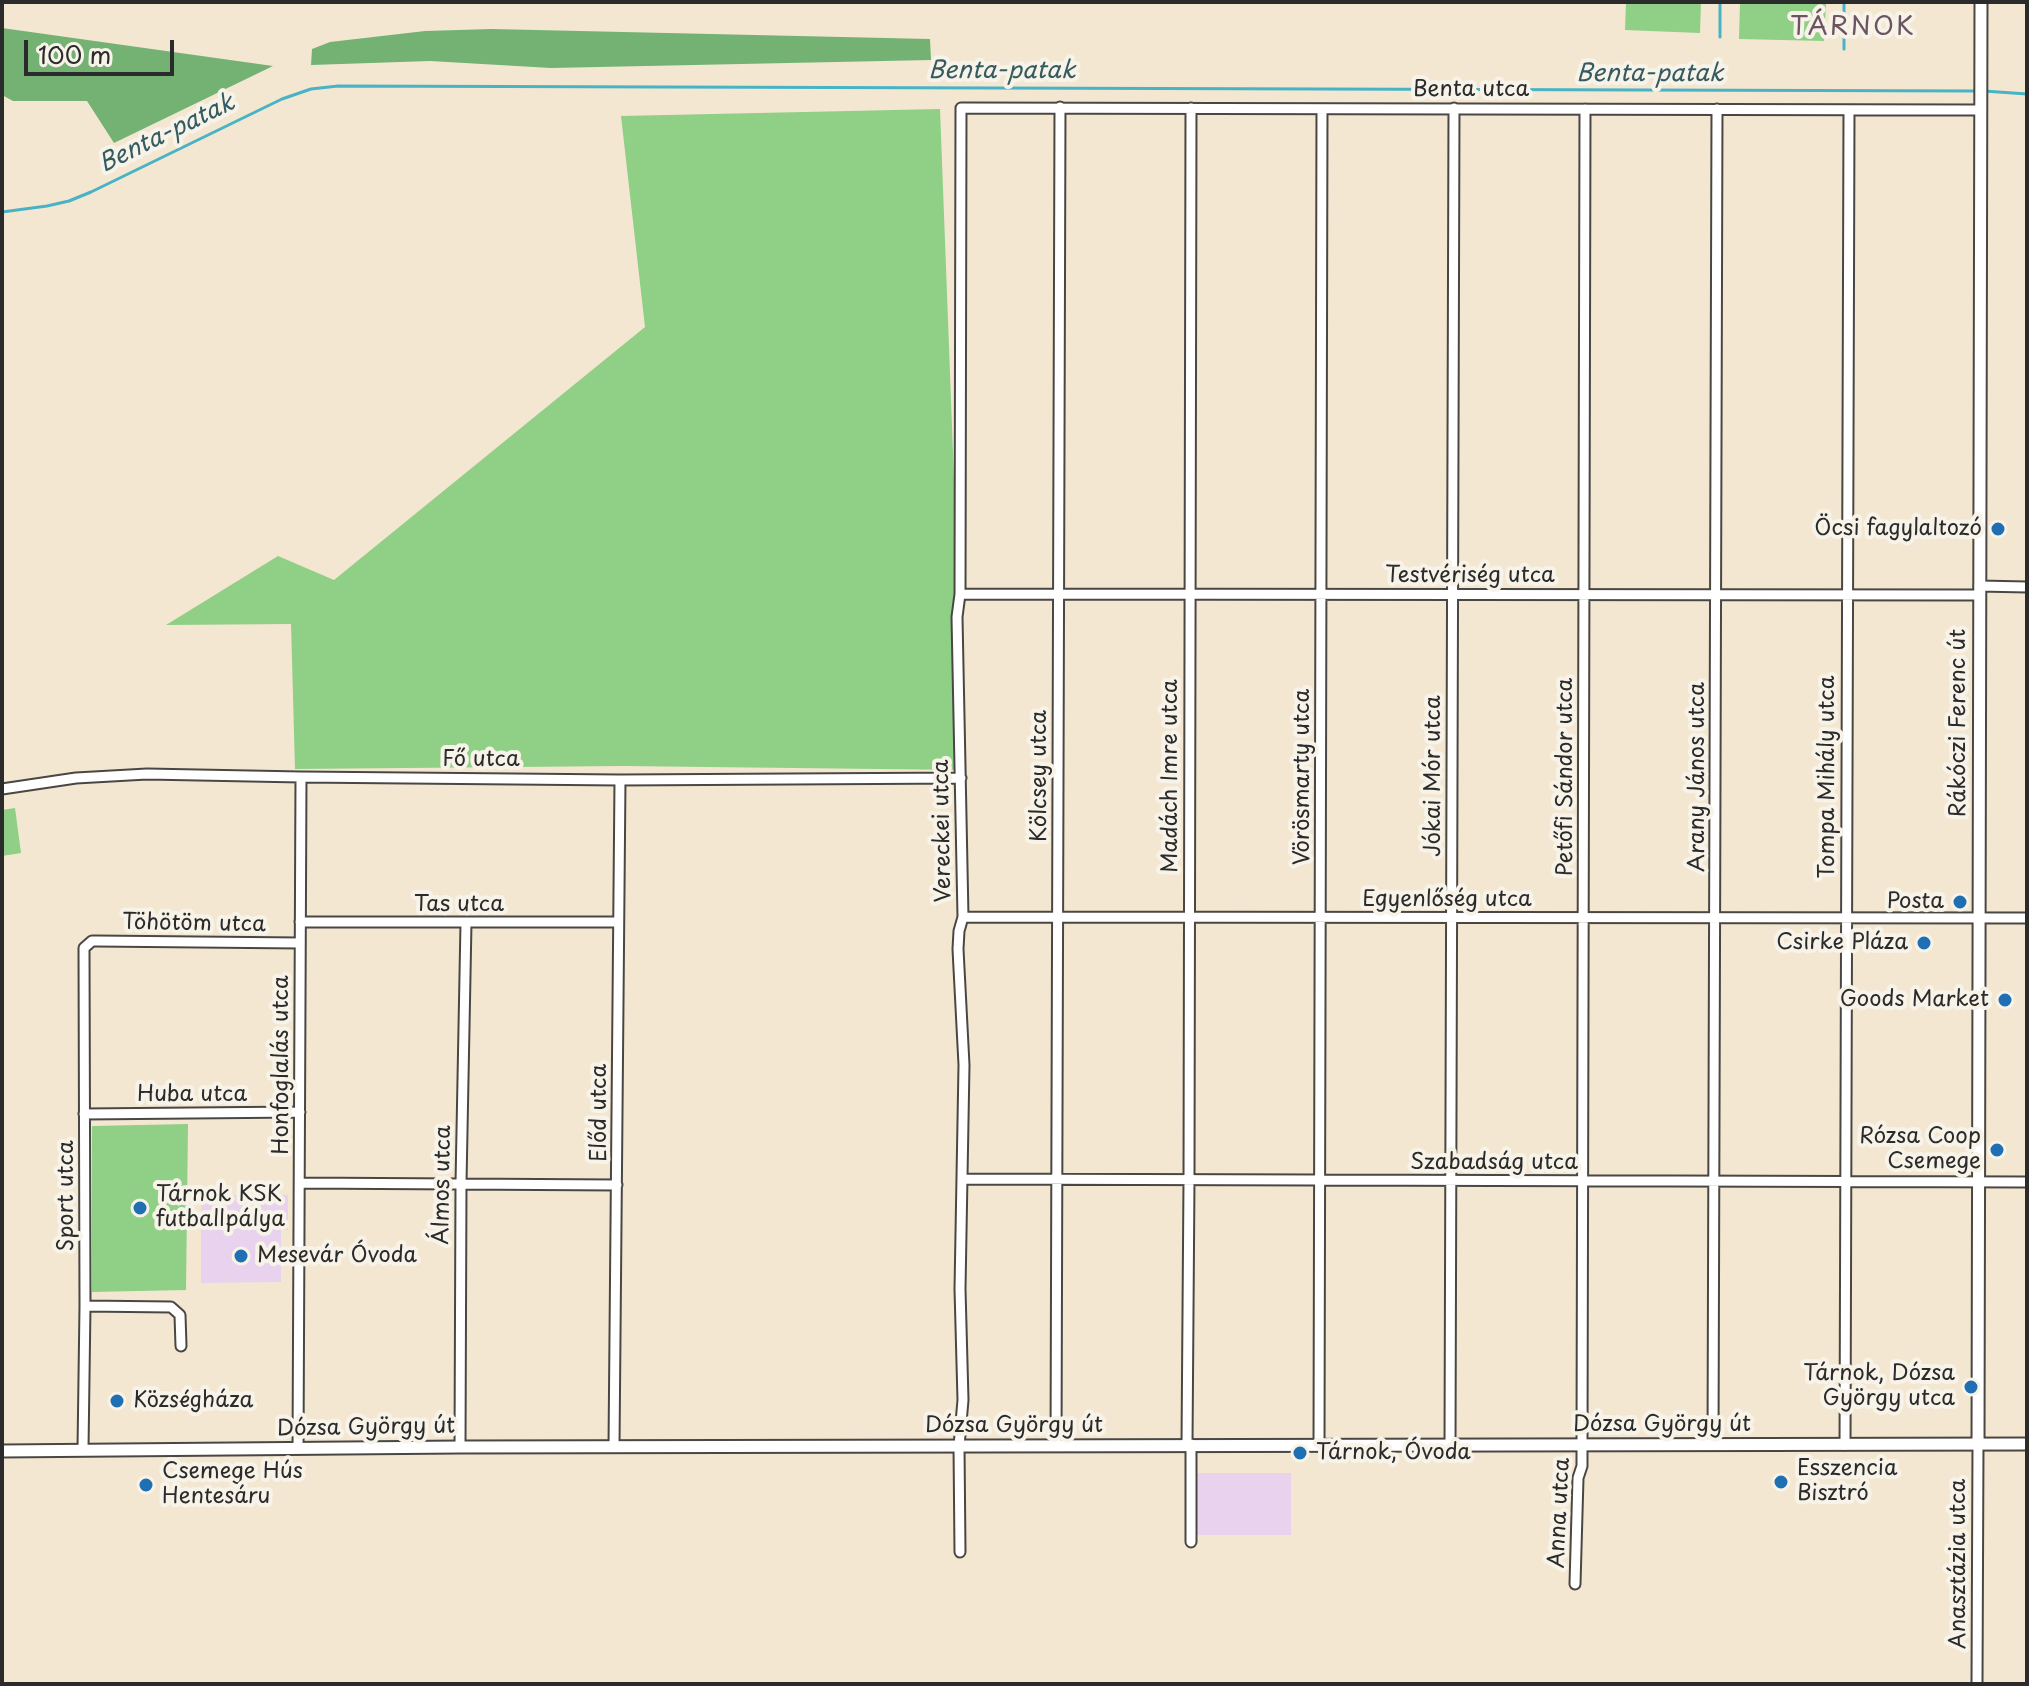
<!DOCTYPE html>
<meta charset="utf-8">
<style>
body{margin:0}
#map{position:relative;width:2029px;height:1686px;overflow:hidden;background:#f4e7d1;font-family:"Playpen Sans",sans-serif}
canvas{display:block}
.frame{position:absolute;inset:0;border:4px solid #2b2b2b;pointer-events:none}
.scale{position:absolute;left:24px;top:40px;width:150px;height:36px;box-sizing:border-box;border:4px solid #2b2b2b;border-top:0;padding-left:10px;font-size:24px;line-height:28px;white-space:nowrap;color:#2b2b2b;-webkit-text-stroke:6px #f7f3e8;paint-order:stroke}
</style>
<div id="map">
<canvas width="2029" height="1686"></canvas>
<div class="frame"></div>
<div class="scale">100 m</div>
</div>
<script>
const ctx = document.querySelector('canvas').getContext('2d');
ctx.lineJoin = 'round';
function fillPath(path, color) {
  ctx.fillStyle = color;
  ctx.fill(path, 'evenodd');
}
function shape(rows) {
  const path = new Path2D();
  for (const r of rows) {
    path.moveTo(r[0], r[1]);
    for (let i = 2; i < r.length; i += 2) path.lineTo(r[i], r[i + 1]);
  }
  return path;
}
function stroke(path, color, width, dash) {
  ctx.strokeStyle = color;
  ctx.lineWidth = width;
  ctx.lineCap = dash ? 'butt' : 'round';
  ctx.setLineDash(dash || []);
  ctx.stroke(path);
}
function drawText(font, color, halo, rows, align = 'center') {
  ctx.font = font + ' "Playpen Sans",sans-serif';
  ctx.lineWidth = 8;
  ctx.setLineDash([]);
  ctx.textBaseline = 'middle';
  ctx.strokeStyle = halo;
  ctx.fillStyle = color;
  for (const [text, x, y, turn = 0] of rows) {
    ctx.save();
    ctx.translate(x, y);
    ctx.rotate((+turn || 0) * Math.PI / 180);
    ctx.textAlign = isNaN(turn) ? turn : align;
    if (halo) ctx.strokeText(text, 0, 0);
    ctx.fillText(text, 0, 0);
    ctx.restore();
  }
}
const built = shape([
 [201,1195,288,1195,288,1230,281,1230,281,1282,201,1283],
 [1197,1473,1291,1473,1291,1535,1197,1535]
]);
const green = shape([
 [1626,2,1701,2,1700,33,1625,30],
 [1740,2,1826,2,1824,41,1739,39],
 [940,109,965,770,623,766,295,769,291,624,166,625,278,556,334,580,645,327,621,116],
 [15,808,21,853,2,856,2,810],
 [188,1124,186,1290,92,1292,92,1126]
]);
const forest = shape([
 [2,28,273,66,114,143,87,101,13,101,2,95],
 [492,29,930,39,931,60,551,68,430,61,311,65,312,49,330,42,425,31]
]);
const stream = shape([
 [1720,37,1720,2],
 [1844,49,1844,2],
 [1984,91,2027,94],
 [2,212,47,206,69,201,91,192,282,99,311,89,338,86,1976,91]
]);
const minor = shape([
 [1979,586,2027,587],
 [960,594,1980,595],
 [2,789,76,778,147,774,301,777,620,780,961,778],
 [963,917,2027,918],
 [300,922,618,922],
 [84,1114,300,1112],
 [962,1179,2027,1182],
 [300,1183,617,1185],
 [85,1306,171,1307,180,1315,181,1346],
 [1187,1444,1189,1180,1191,108],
 [1191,1444,1191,1542],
 [1056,1445,1060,107],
 [1319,1445,1322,109],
 [1450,1445,1454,108],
 [1713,1445,1717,109],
 [1845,1445,1849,110],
 [614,1446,620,780],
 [460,1447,461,1183,466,923],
 [83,1449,85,1306,84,948,92,941,96,941,300,943],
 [298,1449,301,777],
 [960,1552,959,1446,963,1400,960,1289,964,1065,958,949,959,931,963,917,957,617,960,594,961,108,1980,110],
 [1575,1584,1578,1478,1582,1466,1582,1445,1585,109],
 [1977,1684,1978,1444]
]);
const tertiary = shape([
 [1978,1444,1981,2],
 [2,1451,460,1447,2027,1444]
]);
const markers = [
 [1998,529,8,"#1f6fb2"],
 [1960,902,8,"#1f6fb2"],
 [1924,943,8,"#1f6fb2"],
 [2005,1000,8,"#1f6fb2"],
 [1997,1150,8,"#1f6fb2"],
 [140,1208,8,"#1f6fb2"],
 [241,1256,8,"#1f6fb2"],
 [1971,1387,8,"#1f6fb2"],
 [117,1401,8,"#1f6fb2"],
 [1300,1453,8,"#1f6fb2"],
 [1781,1482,8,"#1f6fb2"],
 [146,1485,8,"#1f6fb2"]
];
const streetNames = [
 ["Benta utca",1471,90],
 ["Testvériség utca",1470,576],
 ["Rákóczi Ferenc út",1959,723,-90],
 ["Fő utca",481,760],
 ["Kölcsey utca",1040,776,-90],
 ["Madách Imre utca",1171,776,-90],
 ["Jókai Mór utca",1434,776,-90],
 ["Vörösmarty utca",1303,777,-90],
 ["Petőfi Sándor utca",1566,777,-90],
 ["Arany János utca",1698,777,-90],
 ["Tompa Mihály utca",1828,777,-90],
 ["Vereckei utca",943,831,-91],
 ["Egyenlőség utca",1447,900],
 ["Tas utca",459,905],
 ["Töhötöm utca",194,924,1],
 ["Honfoglalás utca",282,1065,-90],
 ["Huba utca",192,1095],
 ["Előd utca",600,1113,-90],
 ["Szabadság utca",1494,1163],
 ["Álmos utca",443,1185,-89],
 ["Sport utca",67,1196,-90],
 ["Dózsa György út",1662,1425],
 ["Dózsa György út",1014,1426],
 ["Dózsa György út",366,1428,-1],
 ["Anna utca",1560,1513,-87],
 ["Anasztázia utca",1959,1564,-90]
];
const poiNames = [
 ["Öcsi fagylaltozó",1982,529],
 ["Posta",1944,902],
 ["Csirke Pláza",1908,943],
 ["Goods Market",1989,1000],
 ["Rózsa Coop",1981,1137],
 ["Csemege",1981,1162],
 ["Tárnok KSK",156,1195,"left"],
 ["futballpálya",156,1220,"left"],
 ["Mesevár Óvoda",257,1256,"left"],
 ["Tárnok, Dózsa",1955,1374],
 ["György utca",1955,1399],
 ["Községháza",133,1401,"left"],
 ["Tárnok, Óvoda",1316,1453,"left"],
 ["Esszencia",1797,1469,"left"],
 ["Bisztró",1797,1494,"left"],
 ["Csemege Hús",162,1472,"left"],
 ["Hentesáru",162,1497,"left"]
];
const waterNames = [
 ["Benta-patak",1002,71],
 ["Benta-patak",1650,74],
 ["Benta-patak",167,134,-26]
];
const quarterNames = [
 ["TÁRNOK",1853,28]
];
fillPath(built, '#e8d2ee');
fillPath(green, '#8fcf86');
fillPath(forest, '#73b273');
stroke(stream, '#48b3c5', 3);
stroke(minor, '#494744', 13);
stroke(tertiary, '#494744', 15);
stroke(minor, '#fff', 9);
stroke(tertiary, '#fff', 11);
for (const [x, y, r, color] of markers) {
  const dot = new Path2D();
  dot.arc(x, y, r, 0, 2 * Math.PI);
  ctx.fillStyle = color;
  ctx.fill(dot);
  stroke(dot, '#f7f3e8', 3);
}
drawText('22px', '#2b2b2b', '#f7f3e8', streetNames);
drawText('22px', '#2b2b2b', '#f7f3e8', poiNames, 'right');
drawText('italic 24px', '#355b61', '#f7f3e8', waterNames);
ctx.letterSpacing = '2px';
drawText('26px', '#6b5560', '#f7f3e8', quarterNames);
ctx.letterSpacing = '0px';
</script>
